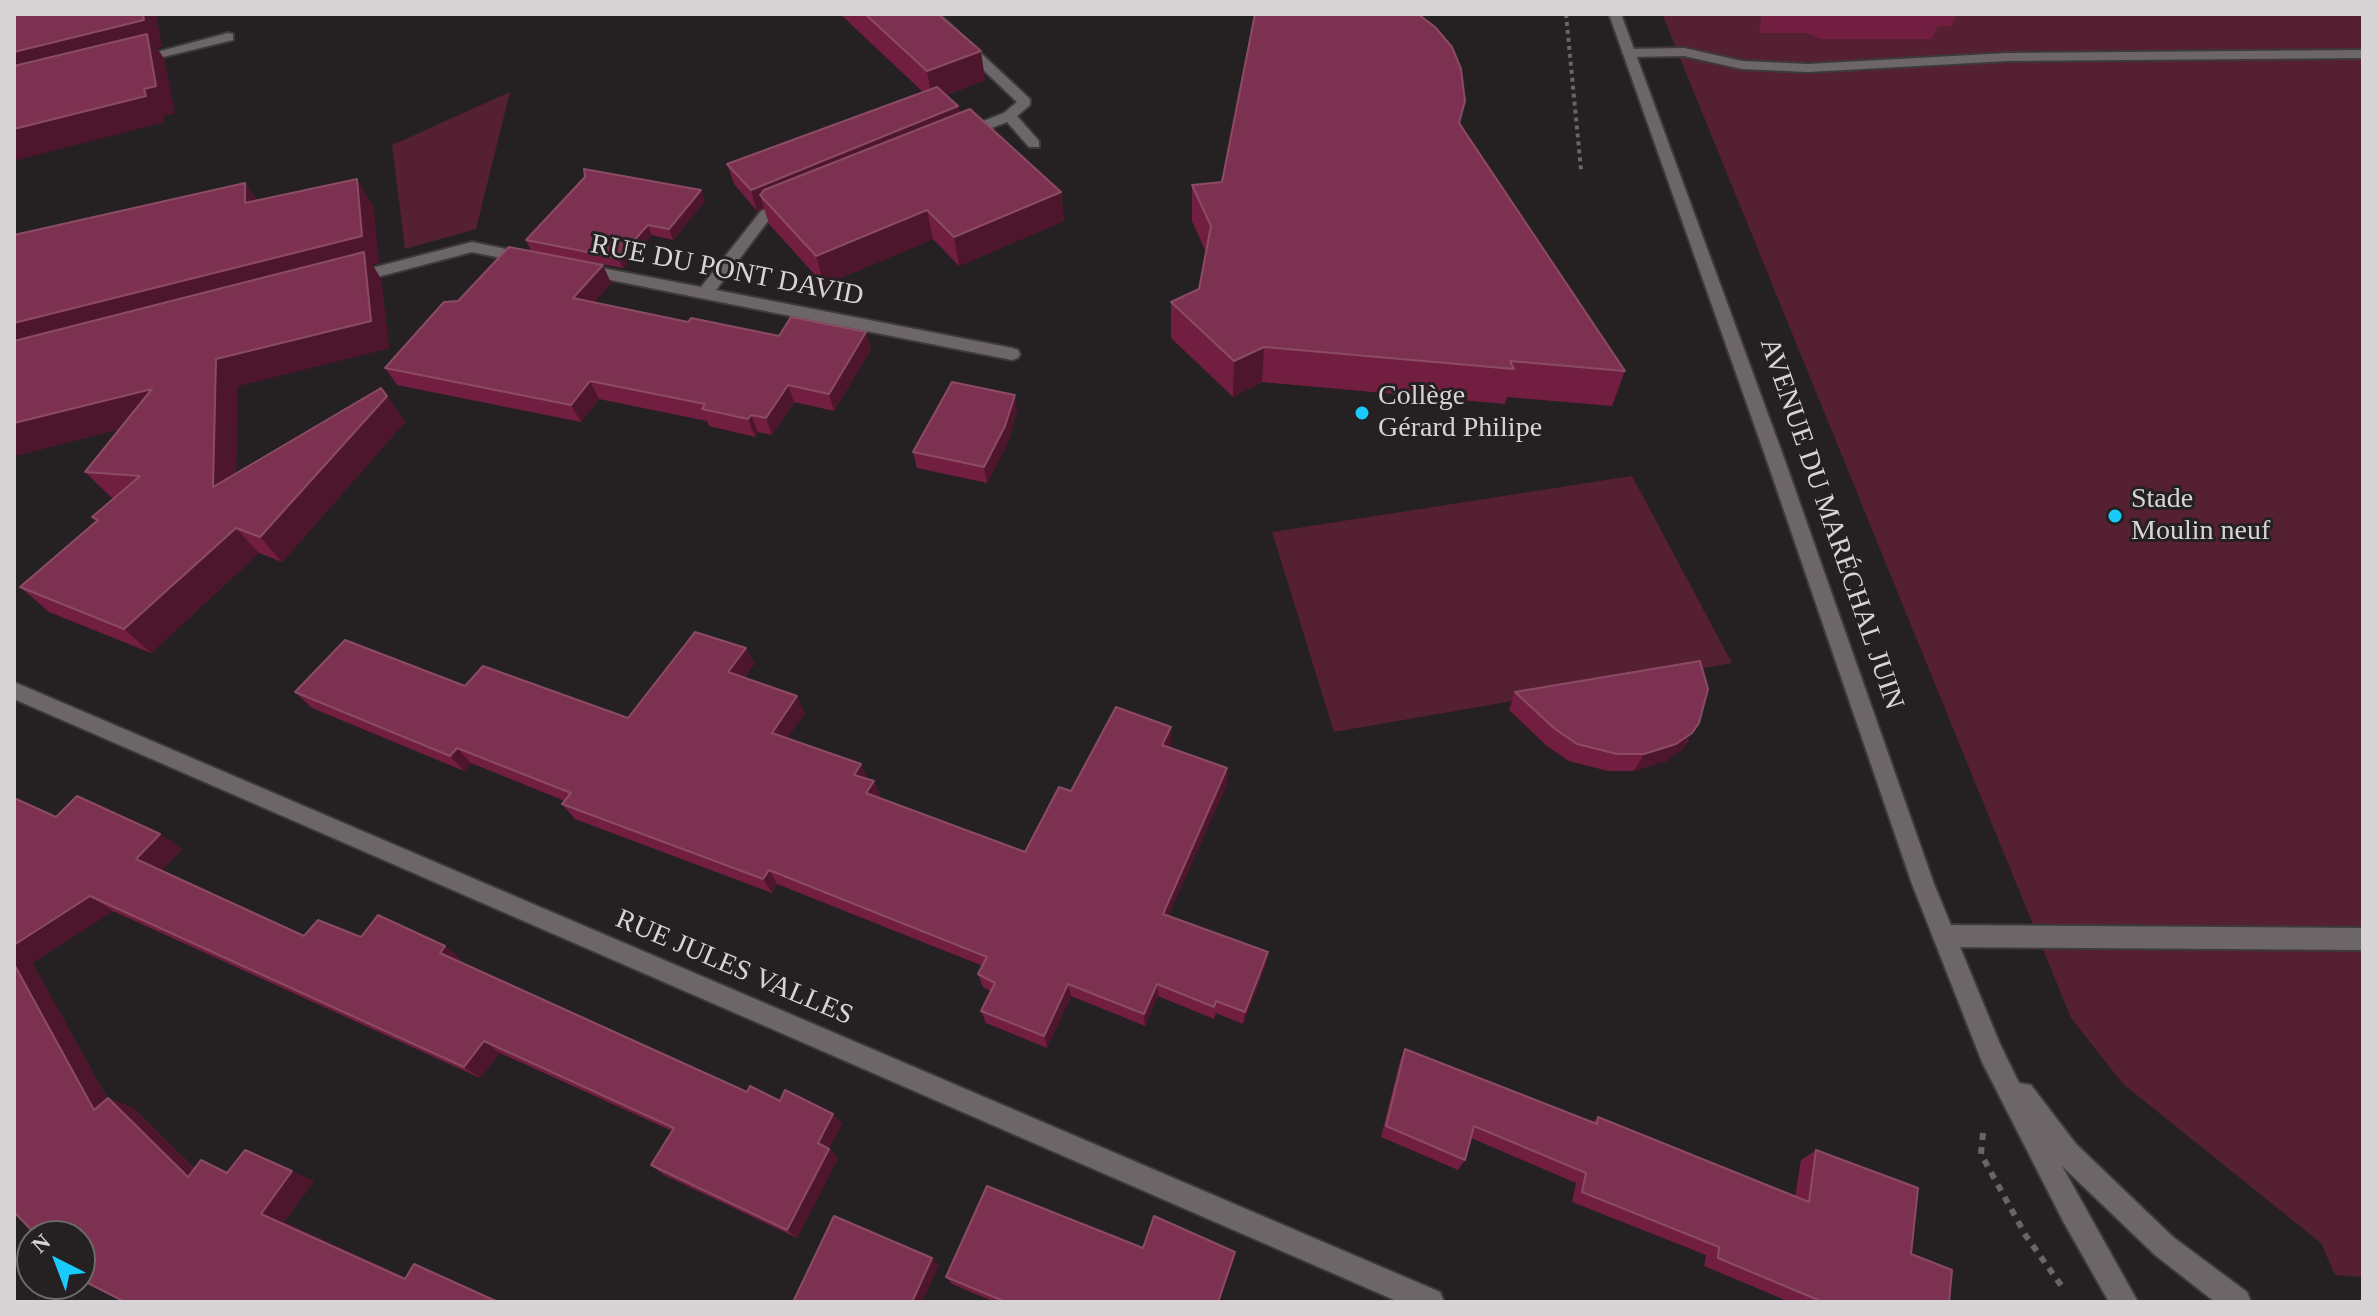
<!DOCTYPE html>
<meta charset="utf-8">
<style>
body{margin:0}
#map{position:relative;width:2377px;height:1316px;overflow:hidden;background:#252021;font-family:"Times New Roman",serif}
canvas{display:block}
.frame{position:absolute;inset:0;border:16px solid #d8d4d5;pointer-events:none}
.north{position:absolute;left:16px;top:1220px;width:80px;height:80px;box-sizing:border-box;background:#252021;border:2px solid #6d6869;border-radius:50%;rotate:318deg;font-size:22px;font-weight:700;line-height:32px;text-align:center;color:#d8d4d5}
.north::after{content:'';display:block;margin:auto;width:28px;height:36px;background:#19cafc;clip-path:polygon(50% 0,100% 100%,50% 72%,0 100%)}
</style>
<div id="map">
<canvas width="2377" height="1316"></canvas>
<div class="frame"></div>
<div class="north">N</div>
</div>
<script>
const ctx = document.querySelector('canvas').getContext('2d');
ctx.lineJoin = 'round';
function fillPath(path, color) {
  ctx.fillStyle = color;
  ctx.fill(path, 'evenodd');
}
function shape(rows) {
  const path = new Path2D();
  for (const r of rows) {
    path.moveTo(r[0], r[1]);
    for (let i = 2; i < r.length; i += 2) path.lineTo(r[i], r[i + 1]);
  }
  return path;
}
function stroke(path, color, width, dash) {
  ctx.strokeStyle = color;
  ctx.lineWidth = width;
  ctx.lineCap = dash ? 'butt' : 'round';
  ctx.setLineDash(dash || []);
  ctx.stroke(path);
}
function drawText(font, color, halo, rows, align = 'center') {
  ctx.font = font + ' "Times New Roman",serif';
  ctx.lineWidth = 6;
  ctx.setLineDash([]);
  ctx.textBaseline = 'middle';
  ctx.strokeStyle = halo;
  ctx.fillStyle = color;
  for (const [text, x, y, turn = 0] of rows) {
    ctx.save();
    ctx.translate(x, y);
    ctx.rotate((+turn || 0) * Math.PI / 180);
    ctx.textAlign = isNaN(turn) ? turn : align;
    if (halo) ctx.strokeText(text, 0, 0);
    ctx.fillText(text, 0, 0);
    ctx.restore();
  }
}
const green = shape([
 [1662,14,2363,14,2363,1277,2335,1275,2321,1243,2123,1084,2071,1018],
 [510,92,476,229,405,249,392,145],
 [1632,476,1732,663,1334,732,1272,532]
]);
const pathFar1 = shape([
 [1566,14,1581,170]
]);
const path = shape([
 [1983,1133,1981,1154,2026,1236,2063,1288]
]);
const lane = shape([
 [228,33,233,34,233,40,134,64,127,60,228,33],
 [1684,48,1742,61,1808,64,2008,53,2363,50,2363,58,2008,61,1808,72,1742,69,1684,56,1629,57,1622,53,1629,49,1684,48],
 [1945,925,2363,928,2363,950,1945,947,1937,944,1933,936,1937,928,1945,925]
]);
const street = shape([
 [925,14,939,14,1030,99,1030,105,1017,116,1039,141,1039,147,1029,147,1007,122,968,137,958,137,958,131,1004,113,1017,102,925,14],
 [788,200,796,205,793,208,771,217,716,290,1012,348,1018,350,1020,354,1018,358,1012,360,705,299,581,274,573,269,581,264,701,287,761,211,788,200],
 [472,242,530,254,538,259,530,264,472,252,351,284,343,279,345,275,472,242]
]);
const secondary = shape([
 [1609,14,1621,14,1784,458,1934,884,2000,1044,2019,1083,2031,1085,2076,1144,2173,1237,2247,1292,2251,1302,2215,1302,2155,1255,2062,1166,2138,1302,2109,1302,2063,1221,1982,1062,1912,884,1766,458,1609,14],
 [14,682,1440,1292,1444,1302,1399,1302,14,699,14,682]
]);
const wall = shape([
 [840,14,938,14,985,80,946,95,958,106,960,113,1061,192,1064,221,959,266,933,239,824,285,769,224,764,208,757,211,734,184,727,164,923,92],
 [1762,14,1957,14,1951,26,1938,26,1931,39,1821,39,1807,33,1759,33],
 [1460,125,1625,371,1612,406,1507,397,1505,404,1262,382,1233,397,1171,338,1171,302,1199,289,1206,252,1192,221,1192,185,1222,182],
 [245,183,257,200,373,206,379,263,372,264,381,279,389,348,237,386,236,473,387,396,405,422,282,562,259,553,151,653,49,612,20,587,97,521,92,517,115,498,111,497,85,472,120,429,14,456,14,235],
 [701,190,705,201,673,240,652,235,623,268,531,251,526,240],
 [611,283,594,302,688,322,779,336,866,332,871,349,834,411,794,402,772,435,758,432,755,437,709,426,707,421,599,399,581,422,397,385,385,368,458,301],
 [1017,411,1008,442,987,483,917,468,913,452],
 [746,648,754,664,744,678,805,713,787,738,861,764,867,779,874,781,880,796,879,798,1025,852,1071,791,1171,743,1169,747,1227,784,1168,916,1266,965,1243,1024,1216,1013,1214,1019,1158,996,1145,1026,1071,996,1047,1048,986,1023,981,1011,991,991,983,987,978,974,983,966,777,884,772,893,575,819,562,804,565,801,471,763,464,771,312,708,295,692,465,686,628,718],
 [1515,692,1689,740,1681,750,1666,761,1634,771,1608,771,1569,761,1548,747,1509,710],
 [14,798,56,817,160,834,182,849,161,871,304,936,361,937,445,946,461,959,459,962,747,1092,833,1114,842,1124,829,1148,838,1158,797,1238,664,1175,651,1165,672,1131,500,1053,480,1078,113,911,32,963,107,1098,133,1108,195,1169,228,1171,314,1181,284,1222,406,1278,414,1264,501,1302,14,1212],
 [1405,1049,1593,1122,1598,1117,1795,1197,1801,1160,1816,1150,1911,1254,1949,1302,1790,1302,1704,1266,1706,1255,1572,1202,1576,1183,1471,1138,1465,1160,1458,1170,1381,1137,1400,1061],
 [1143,1248,1235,1252,1234,1259,1219,1302,995,1302,952,1284,946,1277]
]);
const shadedWall = shape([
 [143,14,156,14,162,46,157,48,165,60,175,113,163,116,165,122,14,161,14,52],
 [981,51,985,80,932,100,927,71],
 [958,106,962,127,760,195,764,208,757,211,751,190],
 [357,179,373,206,379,263,372,264,381,279,389,348,237,386,236,513,213,487,216,359,14,356,14,323],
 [245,183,264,210,245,203],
 [701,190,705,201,673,240,669,229],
 [1061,192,1064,221,959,266,954,237],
 [927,210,933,239,824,285,816,256],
 [648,225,652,235,623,268,618,258],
 [603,265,611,283,582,316,573,298],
 [866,332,871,349,834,411,829,394],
 [1264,347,1262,382,1233,397,1234,361],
 [590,381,599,399,581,422,571,405],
 [788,385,794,402,772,435,766,418],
 [152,389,175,415,14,456,14,423],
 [1015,395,1017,411,1008,442,987,483,984,467],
 [387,396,405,422,282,562,260,537],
 [751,415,758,432,755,437,748,419],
 [236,528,259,553,151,653,124,629],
 [746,648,754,664,736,688,728,672],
 [797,696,805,713,780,749,772,733],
 [1699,723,1681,750,1666,761,1634,771,1644,754],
 [1171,727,1171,743,1162,760,1162,745],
 [457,748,471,763,464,771,450,756],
 [861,764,868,780,854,775],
 [1227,768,1227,784,1163,927,1163,914],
 [874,781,880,796,873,809,866,793],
 [160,834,182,849,158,874,136,859],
 [769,870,777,884,772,893,763,879],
 [90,896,113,911,32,963,119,1120,94,1110,14,964,14,945],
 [445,946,461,959,456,966,440,953],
 [1268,952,1266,965,1243,1024,1245,1012],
 [1068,984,1071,996,1047,1048,1044,1036],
 [1157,984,1158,996,1145,1026,1144,1014],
 [484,1041,500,1053,480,1078,464,1067],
 [108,1098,133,1108,212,1187,188,1177],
 [833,1114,842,1124,826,1153,818,1143],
 [829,1149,838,1158,797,1238,787,1230],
 [245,1150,314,1181,284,1222,424,1286,405,1279,261,1214],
 [1235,1252,1234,1259,1219,1302,1218,1302],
 [932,1258,939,1265,922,1302,912,1302],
 [414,1264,434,1272,501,1302,498,1302]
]);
const building = shape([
 [14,14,143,14,144,20,14,52,14,14],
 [865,14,938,14,981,51,927,71,865,14],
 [1255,14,1418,14,1435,27,1452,47,1461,69,1465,101,1459,123,1625,371,1510,361,1514,369,1264,347,1234,361,1171,302,1199,289,1211,226,1192,185,1222,182,1255,14],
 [147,34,156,86,144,89,146,96,14,129,14,66,147,34],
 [937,87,958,106,751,190,727,164,937,87],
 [970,109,1061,192,954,237,927,210,816,256,760,195,764,190,970,109],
 [584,169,701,190,669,229,648,225,618,258,526,240,585,177,584,169],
 [357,179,362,236,14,323,14,235,245,183,245,203,357,179],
 [509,247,603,265,573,298,688,322,691,318,779,336,791,317,866,332,829,394,788,385,766,418,751,415,748,419,702,409,705,404,590,381,571,405,385,368,444,302,458,301,509,247],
 [364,252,371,321,216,359,213,487,381,388,387,396,260,537,236,528,124,629,20,587,98,520,92,517,140,476,85,472,152,389,14,423,14,341,364,252],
 [952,382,1015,395,1005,426,984,467,913,452,952,382],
 [695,632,746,648,728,672,797,696,772,733,861,764,854,775,874,781,866,793,1025,852,1059,787,1071,791,1116,707,1171,727,1162,745,1227,768,1163,914,1268,952,1245,1012,1216,1001,1214,1007,1157,984,1144,1014,1068,984,1044,1036,981,1011,995,983,978,974,987,957,769,870,763,879,562,804,571,793,457,748,450,756,295,692,345,640,465,686,483,666,628,718,695,632],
 [1700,661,1708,689,1699,723,1692,733,1676,744,1644,754,1617,754,1577,744,1555,729,1515,692,1700,661],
 [77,796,160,834,136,859,304,936,318,920,361,937,378,915,445,946,440,953,747,1092,750,1086,780,1101,785,1090,833,1114,818,1143,829,1149,787,1230,651,1165,674,1128,484,1041,464,1067,90,896,14,945,14,798,56,817,77,796],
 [14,964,94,1110,108,1098,188,1177,201,1160,227,1173,245,1150,292,1171,261,1214,405,1279,414,1264,498,1302,125,1302,80,1279,80,1236,37,1236,14,1212,14,964],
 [1405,1049,1597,1124,1598,1117,1809,1202,1816,1150,1918,1188,1911,1254,1952,1270,1949,1302,1823,1302,1718,1258,1719,1247,1582,1192,1586,1173,1474,1126,1465,1160,1386,1126,1405,1049],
 [987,1186,1143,1248,1154,1216,1235,1252,1218,1302,1006,1302,946,1277,987,1186],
 [834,1216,932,1258,912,1302,793,1302,834,1216]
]);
const markers = [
 [1362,413,8,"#19cafc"],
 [2115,516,8,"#19cafc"]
];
const streetNames = [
 ["RUE DU PONT DAVID",727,271,11],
 ["AVENUE DU MARÉCHAL JUIN",1831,524,71],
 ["RUE JULES VALLES",734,968,23]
];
const poiNames = [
 ["Collège",1378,397],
 ["Gérard Philipe",1378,429],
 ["Stade",2131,500],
 ["Moulin neuf",2131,532]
];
fillPath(green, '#552031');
stroke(lane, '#3e3a3b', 4);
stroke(street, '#3e3a3b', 4);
stroke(secondary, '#3e3a3b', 4);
stroke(pathFar1, '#696465', 4, [4, 4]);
stroke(path, '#696465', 6, [7, 7]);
fillPath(lane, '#6d6668');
fillPath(street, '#6d6668');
fillPath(secondary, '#6d6668');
fillPath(wall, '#721e40');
fillPath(shadedWall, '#4e162d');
fillPath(building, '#7d3150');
stroke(building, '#8b4b65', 2);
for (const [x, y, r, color] of markers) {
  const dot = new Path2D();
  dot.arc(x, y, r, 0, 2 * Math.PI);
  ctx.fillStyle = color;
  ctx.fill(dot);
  stroke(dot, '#252021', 3);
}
drawText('28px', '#d8d4d5', '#252021', streetNames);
drawText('28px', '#d8d4d5', '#252021', poiNames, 'left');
</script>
